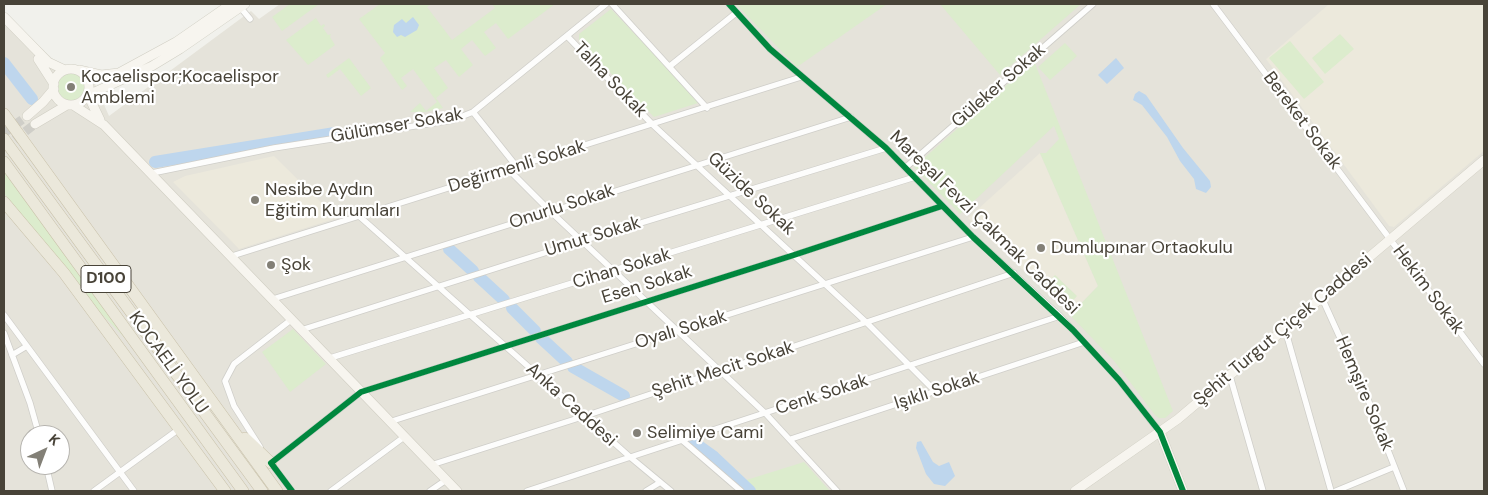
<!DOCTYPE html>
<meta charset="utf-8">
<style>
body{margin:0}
#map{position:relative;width:1488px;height:495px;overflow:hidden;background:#f1f1ec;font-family:"DM Sans",sans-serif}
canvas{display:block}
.frame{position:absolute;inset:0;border:5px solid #484338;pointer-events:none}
.north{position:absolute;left:20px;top:425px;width:50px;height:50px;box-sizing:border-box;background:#fff;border:1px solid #b6b4af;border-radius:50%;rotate:43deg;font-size:14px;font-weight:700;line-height:20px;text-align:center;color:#484338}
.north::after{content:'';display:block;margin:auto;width:18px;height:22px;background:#838077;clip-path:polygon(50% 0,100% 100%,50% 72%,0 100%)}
</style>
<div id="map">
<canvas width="1488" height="495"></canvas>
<div class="frame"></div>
<div class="north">K</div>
</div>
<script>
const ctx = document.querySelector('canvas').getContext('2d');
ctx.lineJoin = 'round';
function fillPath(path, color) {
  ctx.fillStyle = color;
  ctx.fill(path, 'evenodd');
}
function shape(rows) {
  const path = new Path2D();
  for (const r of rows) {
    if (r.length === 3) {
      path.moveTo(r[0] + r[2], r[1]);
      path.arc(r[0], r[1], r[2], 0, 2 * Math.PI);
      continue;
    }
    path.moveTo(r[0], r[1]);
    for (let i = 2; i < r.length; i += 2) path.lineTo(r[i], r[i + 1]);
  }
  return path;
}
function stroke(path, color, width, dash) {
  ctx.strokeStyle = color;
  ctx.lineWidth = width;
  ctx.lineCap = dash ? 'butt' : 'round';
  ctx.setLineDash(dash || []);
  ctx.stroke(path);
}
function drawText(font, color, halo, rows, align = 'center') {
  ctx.font = font + ' "DM Sans",sans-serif';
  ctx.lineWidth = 4.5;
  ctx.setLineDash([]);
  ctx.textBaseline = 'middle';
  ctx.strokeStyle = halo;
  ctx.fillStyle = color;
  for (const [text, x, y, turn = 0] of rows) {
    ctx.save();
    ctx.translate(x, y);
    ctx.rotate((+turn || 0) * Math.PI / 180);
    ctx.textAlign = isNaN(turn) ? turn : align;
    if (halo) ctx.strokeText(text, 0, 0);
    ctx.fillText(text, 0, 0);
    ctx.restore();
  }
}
const residential = shape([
 [280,4,1484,4,1484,491,4,491,4,12,60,66,73,65,89,70,109,116,251,11,259,19],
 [30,435,60,435,60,465,30,465]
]);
const education = shape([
 [1329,4,1484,4,1484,151,1394,227,1389,226,1266,59],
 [1040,153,1098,286,1070,315,968,218],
 [274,156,337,218,239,249,173,182,185,176]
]);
const green = shape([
 [290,4,319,4,282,31,272,17],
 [380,4,431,4,427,7,452,40,495,8,492,4,555,4,508,39,496,23,484,32,496,48,485,56,472,40,461,49,473,65,459,77,446,60,434,68,448,88,436,98,443,108,425,112,410,112,420,103,426,111,437,102,413,69,401,78,407,86,402,90,380,58,385,53,359,19],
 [736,4,887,4,797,67],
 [940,4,1081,4,1000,75],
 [611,9,649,49,698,103,654,117,579,41,579,34],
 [316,18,321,26,324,24,325,26,323,28,328,35,331,34,330,37,335,45,308,65,286,40],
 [1340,34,1354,49,1325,74,1312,58],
 [1290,41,1324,82,1304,99,1269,58],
 [1065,43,1077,56,1050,80,1038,67],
 [349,58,371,88,361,96,340,69,328,78,326,75],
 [1034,61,1173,411,1165,418,1159,418,1155,415,1115,362,1070,315,1098,286,1040,153,1046,153,1059,139,1054,126,960,214,914,167],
 [71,87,16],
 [4,172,128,341,81,293,4,193],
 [1055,275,1077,296,1066,308,1044,287],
 [293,329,326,364,290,392,262,352],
 [804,462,830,491,750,491,740,482]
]);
const water = shape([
 [413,17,419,25,417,30,405,37,401,35,397,37,393,32,394,25,402,19,406,23],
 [1116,58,1124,68,1107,84,1098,75],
 [1139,91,1146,95,1183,148,1210,181,1211,187,1206,193,1196,189,1194,179,1180,161,1167,137,1142,105,1133,100,1135,94],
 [921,441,933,462,939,466,949,462,955,476,945,486,934,484,926,474,916,448,917,442]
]);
const river = shape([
 [4,63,32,99],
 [155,162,335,133],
 [449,249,473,271],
 [479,277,504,300],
 [512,308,535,331],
 [541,338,567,362],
 [573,367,624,396],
 [693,442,714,457,750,491]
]);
const secondaryTunnel = shape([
 [4,133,27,116],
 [4,148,35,124]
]);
const street = shape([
 [612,4,707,108],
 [729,4,770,49,886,148,973,237,1060,316,1119,380,1160,432],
 [1213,4,1484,364],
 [240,7,250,19],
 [567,36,653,125,866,322,935,391],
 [670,66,736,13],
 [473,112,517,167],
 [905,168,1093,4],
 [509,170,550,211,766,414,837,491],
 [152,173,274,148,453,120,473,112,606,4],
 [359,216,630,457,671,491],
 [232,256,801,77],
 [1322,298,1367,397,1404,491],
 [273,299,851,117],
 [4,315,134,491],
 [1285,329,1331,491],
 [301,330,582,241,886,148],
 [4,333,30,403,39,435],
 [12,355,27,346],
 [330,358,915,177],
 [1230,376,1263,491],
 [389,422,973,237],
 [791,439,1084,342],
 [683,441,741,491],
 [260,447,234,406,225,381,234,364,292,319],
 [46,465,52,491],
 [431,465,585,416,1014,273],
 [94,491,179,429],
 [292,491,271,463,361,392,794,255,942,206],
 [331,491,404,437],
 [430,491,446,480],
 [527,491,1060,316],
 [646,491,659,483],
 [1336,491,1394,467]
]);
const secondary = shape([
 [4,17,48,62,65,70],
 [38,59,54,84],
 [71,87,18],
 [79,70,101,75,119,73,176,42,231,4],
 [73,105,104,125,457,491],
 [27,116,43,102,54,89],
 [100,120,88,95,152,66,180,49,245,4],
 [35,124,67,105],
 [1160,432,1183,491],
 [1075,491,1178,419,1484,160]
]);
const highway = shape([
 [4,114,277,491],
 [4,139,262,491],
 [4,162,243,491],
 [4,202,64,273,225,491],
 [245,438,271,463]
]);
const cycleway = shape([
 [729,4,770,49,886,148,973,237,1073,330,1119,380,1160,432,1183,491],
 [292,491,271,463,361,392,794,255,942,206]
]);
const markers = [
 [71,87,5,"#838077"],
 [255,200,5,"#838077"],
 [1041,248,5,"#838077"],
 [271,265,5,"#838077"],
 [637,433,5,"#838077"]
];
const shields = [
 [106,279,50]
];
const shieldNames = [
 ["D100",106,279]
];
const poiNames = [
 ["Kocaelispor;Kocaelispor",81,77],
 ["Amblemi",81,98],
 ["Nesibe Aydın",265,190],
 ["Eğitim Kurumları",265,211],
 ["Dumlupınar Ortaokulu",1051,248],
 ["Şok",281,265],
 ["Selimiye Cami",647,433]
];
const streetNames = [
 ["Talha Sokak",610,80,46],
 ["Güleker Sokak",999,86,-41],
 ["Bereket Sokak",1302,121,53],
 ["Gülümser Sokak",397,126,-10],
 ["Değirmenli Sokak",517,167,-17],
 ["Güzide Sokak",751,194,43],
 ["Onurlu Sokak",562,207,-18],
 ["Mareşal Fevzi Çakmak Caddesi",984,223,44],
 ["Umut Sokak",593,237,-17],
 ["Cihan Sokak",622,269,-17],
 ["Esen Sokak",647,285,-17],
 ["Hekim Sokak",1428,290,53],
 ["Oyalı Sokak",681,330,-17],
 ["Şehit Turgut Çiçek Caddesi",1283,330,-40],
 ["KOCAELİ YOLU",168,363,54],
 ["Şehit Mecit Sokak",723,370,-18],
 ["Işıklı Sokak",937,391,-18],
 ["Hemşire Sokak",1364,394,67],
 ["Cenk Sokak",822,395,-18],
 ["Anka Caddesi",571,405,42]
];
fillPath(residential, '#e5e3da');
fillPath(education, '#ece9dc');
fillPath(green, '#dceccd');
fillPath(water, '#bed6ed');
stroke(river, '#bed6ed', 12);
stroke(secondaryTunnel, '#cfcec8', 9, [9, 4.5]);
stroke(street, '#cfcec9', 7);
stroke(secondary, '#d0cec3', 10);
stroke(highway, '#c8c0a8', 12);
stroke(street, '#fdfdfc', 5.5);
stroke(secondary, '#f7f5ef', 9);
stroke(highway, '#ebe8db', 11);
stroke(cycleway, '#00873e', 6);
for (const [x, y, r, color] of markers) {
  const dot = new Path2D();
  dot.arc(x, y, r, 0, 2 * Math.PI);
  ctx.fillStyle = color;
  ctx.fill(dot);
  stroke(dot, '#fff', 2);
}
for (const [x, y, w] of shields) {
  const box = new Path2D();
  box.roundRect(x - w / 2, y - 13.5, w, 27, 4);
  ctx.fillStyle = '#fff';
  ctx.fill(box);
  stroke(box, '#484338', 1);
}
drawText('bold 16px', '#484338', null, shieldNames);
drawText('18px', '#484338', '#fff', poiNames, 'left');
drawText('18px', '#484338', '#fff', streetNames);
</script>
